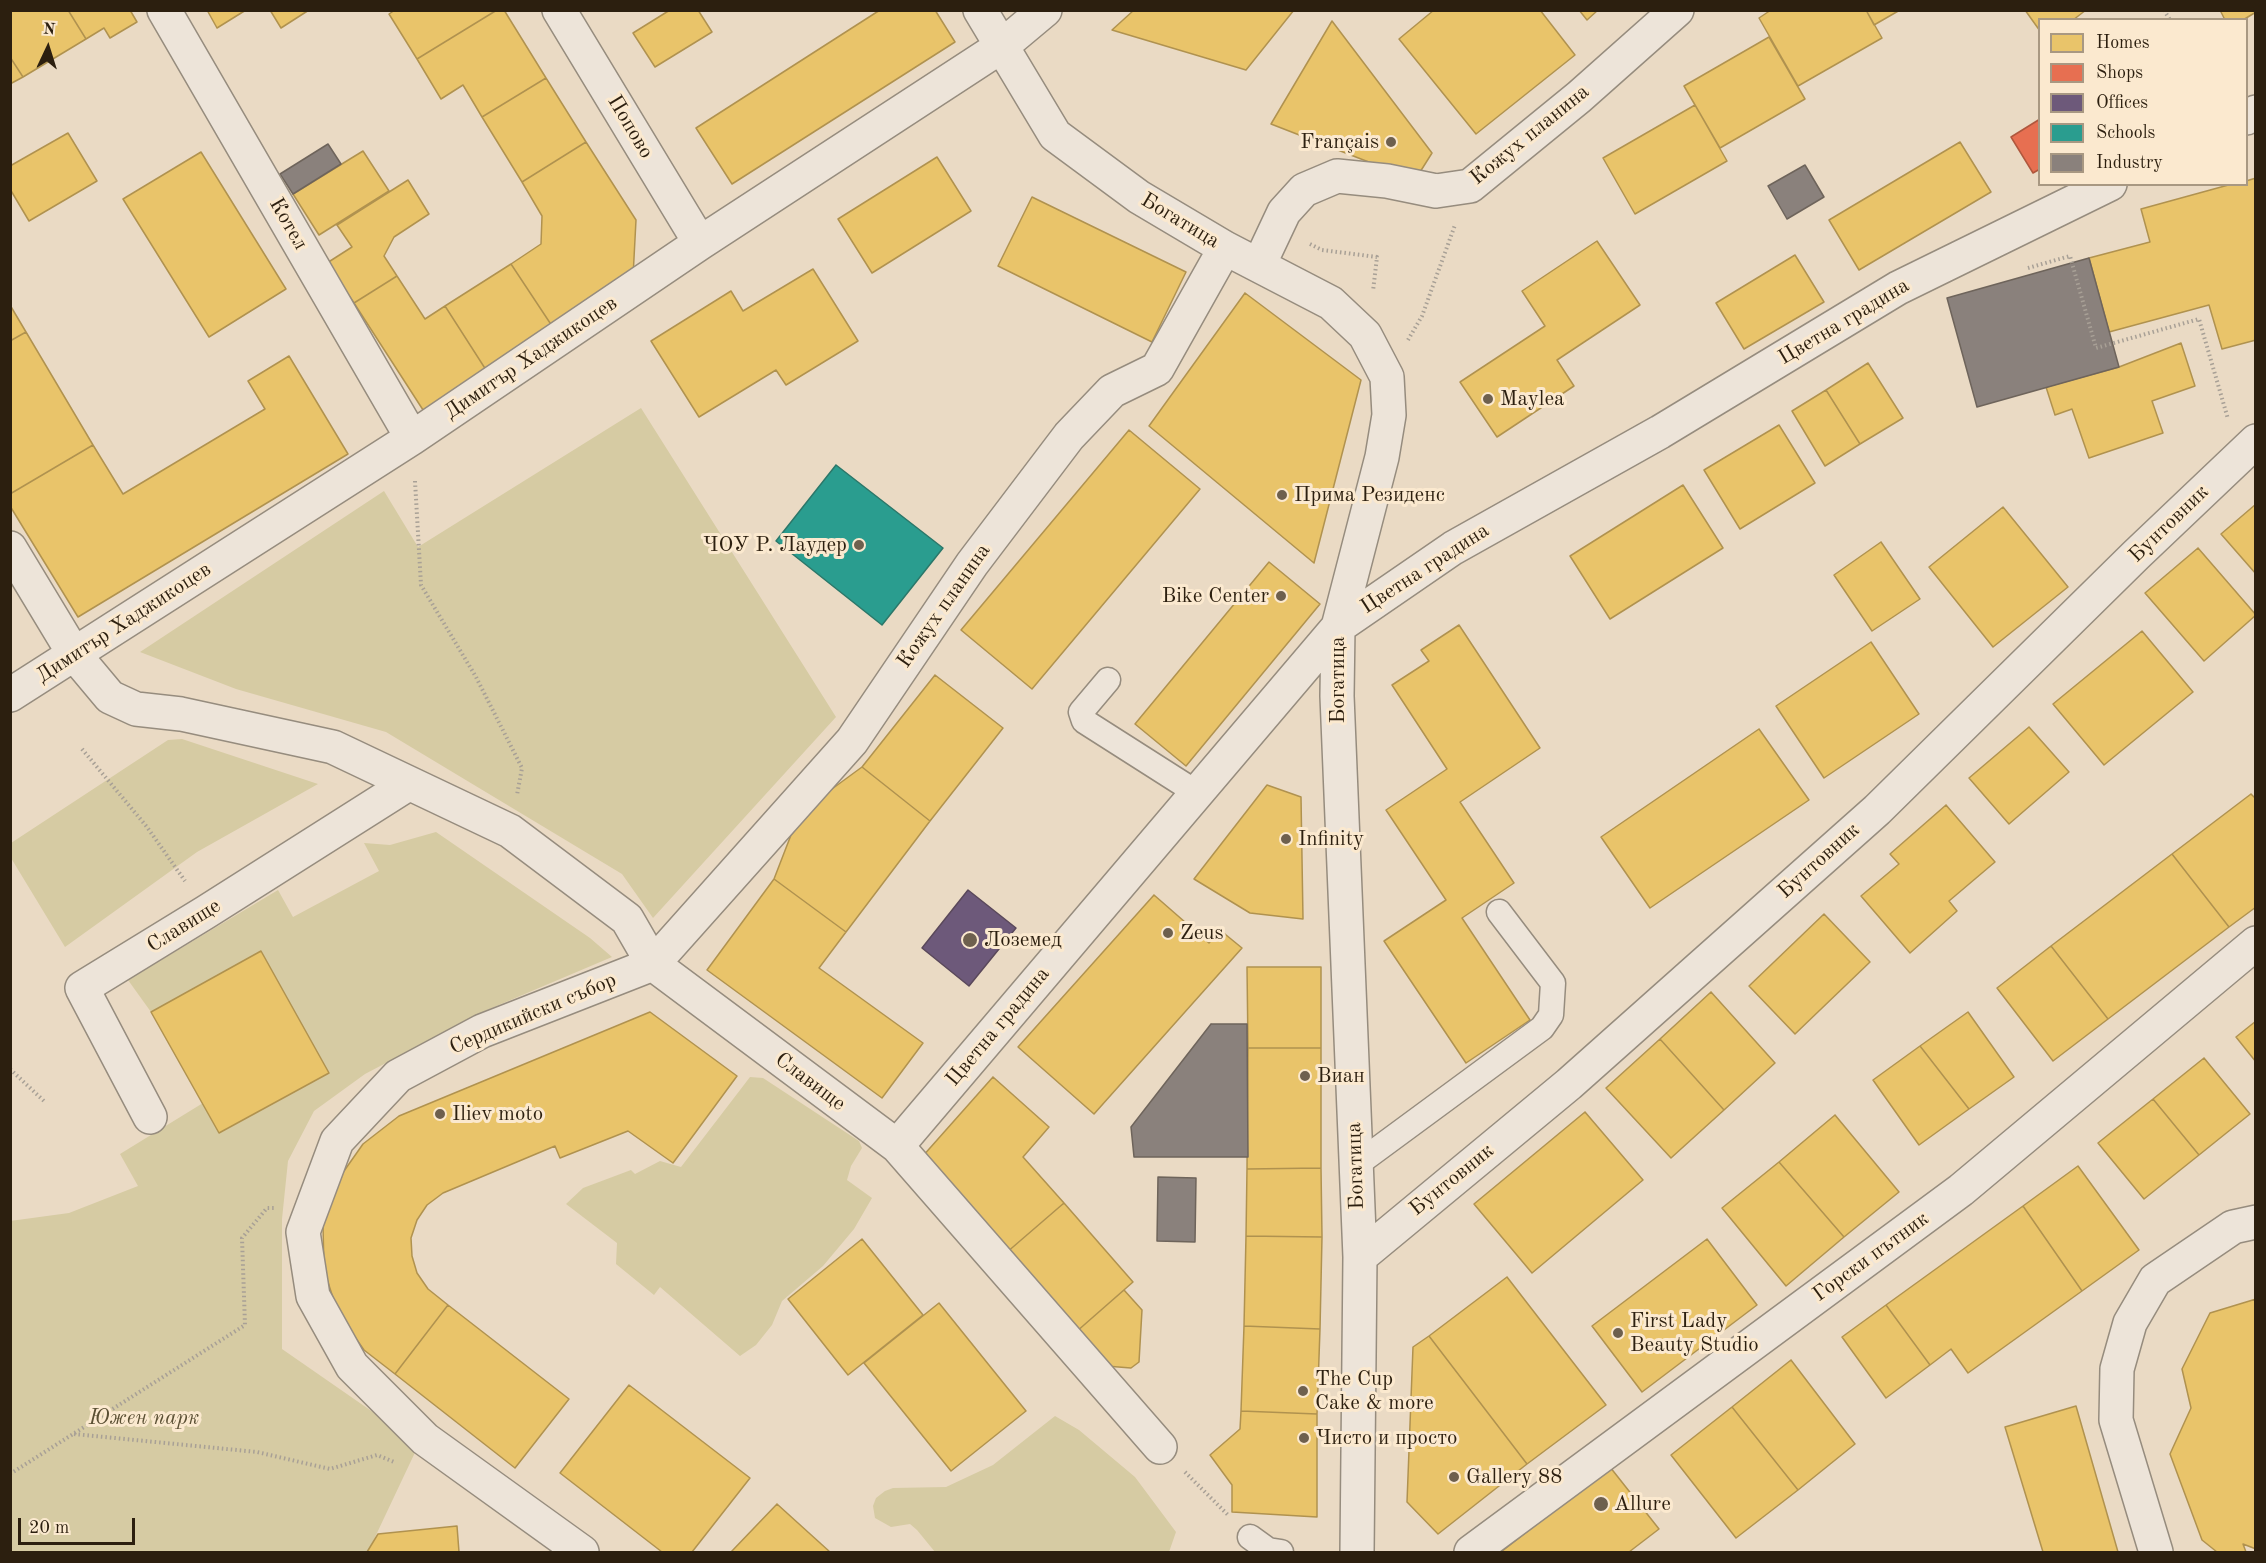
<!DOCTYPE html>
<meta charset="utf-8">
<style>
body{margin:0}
#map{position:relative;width:2266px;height:1563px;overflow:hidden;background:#eadac4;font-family:"Old Standard TT",serif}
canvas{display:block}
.frame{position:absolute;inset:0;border:12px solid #2c1f0f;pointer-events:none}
.legend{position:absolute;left:2038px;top:18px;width:210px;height:168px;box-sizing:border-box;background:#fbe9cf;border:2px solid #a89882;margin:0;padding:8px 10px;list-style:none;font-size:18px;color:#2c1f0f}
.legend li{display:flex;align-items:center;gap:12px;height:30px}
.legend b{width:30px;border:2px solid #a89882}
.north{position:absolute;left:18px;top:18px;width:60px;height:60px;-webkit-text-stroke:4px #fbe9cf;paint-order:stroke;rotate:4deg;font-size:16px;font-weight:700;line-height:24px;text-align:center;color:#2c1f0f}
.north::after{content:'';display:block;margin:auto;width:21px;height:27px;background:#2c1f0f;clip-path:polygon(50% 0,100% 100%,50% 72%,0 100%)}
.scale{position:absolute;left:18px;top:1518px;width:117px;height:27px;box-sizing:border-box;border:3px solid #2c1f0f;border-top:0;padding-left:8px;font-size:18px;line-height:21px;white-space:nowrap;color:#2c1f0f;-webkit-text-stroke:4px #fbe9cf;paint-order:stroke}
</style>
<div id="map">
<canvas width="2266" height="1563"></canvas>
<div class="frame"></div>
<ul class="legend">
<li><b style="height:16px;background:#e9c46a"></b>Homes</li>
<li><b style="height:16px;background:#e76f51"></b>Shops</li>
<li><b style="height:16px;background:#6d597a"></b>Offices</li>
<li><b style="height:16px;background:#2a9d8f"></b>Schools</li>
<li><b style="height:16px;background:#8a817c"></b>Industry</li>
</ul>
<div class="north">N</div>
<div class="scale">20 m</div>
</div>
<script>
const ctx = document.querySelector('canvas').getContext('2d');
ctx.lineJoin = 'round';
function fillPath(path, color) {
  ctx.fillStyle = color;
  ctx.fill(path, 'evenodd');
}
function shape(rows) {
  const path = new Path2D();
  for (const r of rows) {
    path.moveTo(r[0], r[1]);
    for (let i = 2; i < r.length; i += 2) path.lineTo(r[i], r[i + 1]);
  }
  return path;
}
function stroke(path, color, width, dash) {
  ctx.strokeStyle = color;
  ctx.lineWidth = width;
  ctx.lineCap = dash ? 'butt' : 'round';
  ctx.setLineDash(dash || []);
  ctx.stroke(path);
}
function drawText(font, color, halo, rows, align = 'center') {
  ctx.font = font + ' "Old Standard TT",serif';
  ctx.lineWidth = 6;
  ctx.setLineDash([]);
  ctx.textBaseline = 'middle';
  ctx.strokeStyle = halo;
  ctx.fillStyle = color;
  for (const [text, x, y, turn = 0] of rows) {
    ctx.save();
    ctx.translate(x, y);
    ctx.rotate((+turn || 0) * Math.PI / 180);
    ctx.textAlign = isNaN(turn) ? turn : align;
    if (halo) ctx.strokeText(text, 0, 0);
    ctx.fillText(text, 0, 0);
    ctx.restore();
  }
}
const green = shape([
 [641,408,836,717,653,918,622,874,386,732,236,689,140,652,384,491,418,547],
 [182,739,318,784,197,852,65,947,11,858,11,843,168,740],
 [436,832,590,938,612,957,487,1010,365,1074,314,1111,288,1161,282,1219,282,1349,419,1444,368,1552,11,1552,10,1221,69,1213,138,1186,120,1154,203,1103,220,1133,328,1073,261,951,151,1012,128,980,278,890,293,917,379,871,364,843,390,845],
 [750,1077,763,1078,859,1141,862,1148,851,1166,847,1180,872,1198,854,1229,823,1266,782,1301,772,1325,756,1345,740,1356,660,1287,654,1295,616,1264,617,1243,566,1204,583,1188,631,1170,635,1174,660,1161,681,1167],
 [1055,1416,1079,1430,1135,1477,1176,1532,1169,1552,935,1552,917,1530,910,1524,891,1527,875,1518,873,1506,876,1498,885,1491,893,1488,946,1487,993,1465]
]);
const homes = shape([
 [10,10,68,10,86,39,23,77,10,57,10,10],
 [68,10,130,10,137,22,110,38,104,28,86,39,68,10],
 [207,10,246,10,217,28,207,10],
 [270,10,309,10,281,28,270,10],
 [395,10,497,10,417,59,389,14,395,10],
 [497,10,504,10,546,78,482,117,463,85,441,99,417,59,497,10],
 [670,10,698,10,712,32,655,67,633,33,670,10],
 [880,10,935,10,955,42,732,184,696,128,880,10],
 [1134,10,1294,10,1246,70,1112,30,1134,10],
 [1434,10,1540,10,1575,55,1476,134,1399,39,1434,10],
 [1579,10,1598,10,1587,20,1579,10],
 [1771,10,1866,10,1882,38,1798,86,1759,18,1771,10],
 [1866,10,1900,10,1874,25,1866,10],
 [2025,10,2086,10,2073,20,2040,20,2040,31,2025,10],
 [2220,10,2256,10,2256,12,2243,20,2225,20,2220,10],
 [1332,21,1432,153,1415,180,1271,124,1332,21],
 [1769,37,1805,99,1720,148,1684,86,1769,37],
 [10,57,23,77,10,84,10,57],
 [546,78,586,142,522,182,482,117,546,78],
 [1695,105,1727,161,1635,214,1603,158,1695,105],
 [68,133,97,181,29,221,10,189,10,166,68,133],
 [586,142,636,220,633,277,554,329,511,264,541,244,542,216,522,182,586,142],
 [1960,142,1991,192,1859,270,1829,220,1960,142],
 [363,151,389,191,319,235,293,194,363,151],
 [201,152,286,289,209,337,123,199,201,152],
 [937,157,971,211,872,273,838,219,937,157],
 [2256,178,2256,340,2222,349,2209,305,2109,332,2089,258,2150,242,2141,209,2232,184,2246,184,2246,181,2256,178],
 [408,180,429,214,394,237,384,256,397,276,354,303,327,263,352,247,337,225,408,180],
 [1032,197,1186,272,1152,342,998,266,1032,197],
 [1597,241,1640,305,1557,360,1574,386,1497,437,1460,382,1545,326,1522,291,1597,241],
 [1795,255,1824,302,1744,349,1716,303,1795,255],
 [511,264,554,329,488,373,445,306,511,264],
 [813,269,858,341,786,385,776,370,699,417,651,341,731,291,743,311,813,269],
 [397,276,425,319,445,306,488,373,425,413,354,303,397,276],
 [1245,293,1361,380,1314,563,1149,426,1245,293],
 [10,305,26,332,10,341,10,305],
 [26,332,93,445,10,494,10,341,26,332],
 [2181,343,2195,386,2152,401,2163,433,2089,458,2072,409,2055,415,2046,387,2119,367,2181,343],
 [289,356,348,454,78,617,10,506,10,494,93,445,123,494,265,409,248,381,289,356],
 [1868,363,1903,418,1860,444,1826,390,1868,363],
 [1826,390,1860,444,1825,466,1792,411,1826,390],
 [1779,425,1815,483,1740,529,1704,470,1779,425],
 [1129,430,1200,489,1032,689,961,630,1129,430],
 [1683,485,1723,548,1610,619,1570,556,1683,485],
 [2256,504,2256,574,2221,534,2256,504],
 [2003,507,2068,587,1993,647,1929,567,2003,507],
 [1881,542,1920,599,1872,631,1834,575,1881,542],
 [2198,548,2256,615,2204,661,2145,593,2198,548],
 [1269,562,1320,604,1186,766,1135,724,1269,562],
 [1459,625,1540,748,1460,802,1514,883,1462,918,1530,1020,1466,1063,1384,941,1446,900,1386,810,1447,769,1392,685,1429,661,1421,650,1459,625],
 [2142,631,2193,692,2104,765,2053,704,2142,631],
 [1871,642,1919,714,1824,778,1776,706,1871,642],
 [935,675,1003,728,930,821,862,767,935,675],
 [2029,727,2069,772,2009,824,1969,778,2029,727],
 [1759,729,1809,800,1650,908,1601,837,1759,729],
 [862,767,930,821,846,932,774,879,791,835,821,797,862,767],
 [1267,785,1301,797,1303,919,1250,913,1194,879,1267,785],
 [2251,794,2256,799,2256,907,2229,927,2172,854,2251,794],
 [1946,805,1995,862,1949,901,1957,911,1910,953,1861,896,1899,864,1890,854,1946,805],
 [2172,854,2229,927,2108,1019,2051,946,2172,854],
 [774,879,846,932,819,968,923,1043,882,1098,707,970,774,879],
 [1154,895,1209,943,1220,930,1242,948,1094,1114,1018,1047,1154,895],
 [1824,914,1870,962,1795,1034,1749,986,1824,914],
 [2051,946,2108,1019,2053,1061,1997,988,2051,946],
 [261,951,329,1073,219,1133,151,1012,261,951],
 [1247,967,1321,967,1321,1048,1248,1048,1247,967],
 [1711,992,1775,1063,1724,1110,1660,1039,1711,992],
 [650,1012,737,1076,673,1163,628,1131,560,1158,555,1146,443,1193,427,1205,417,1220,411,1238,412,1256,417,1273,428,1289,448,1305,395,1374,364,1350,338,1313,324,1270,323,1225,337,1181,363,1144,399,1116,650,1012],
 [1968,1012,2014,1077,1969,1109,1920,1046,1968,1012],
 [2256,1021,2256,1062,2236,1037,2256,1021],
 [1660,1039,1724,1110,1671,1158,1606,1088,1660,1039],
 [1920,1046,1969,1109,1919,1145,1873,1080,1920,1046],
 [1248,1048,1321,1048,1321,1168,1247,1169,1248,1048],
 [2204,1058,2250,1114,2199,1155,2153,1099,2204,1058],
 [993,1077,1049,1127,1023,1157,1064,1203,1006,1253,922,1157,993,1077],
 [2153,1099,2199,1155,2144,1199,2098,1143,2153,1099],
 [1585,1112,1643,1180,1532,1273,1474,1204,1585,1112],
 [1835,1115,1899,1192,1844,1237,1779,1162,1835,1115],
 [1779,1162,1844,1237,1786,1286,1722,1208,1779,1162],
 [2078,1166,2139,1250,2082,1291,2023,1206,2078,1166],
 [1321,1168,1322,1237,1246,1236,1247,1169,1321,1168],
 [1064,1203,1133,1282,1076,1332,1006,1253,1064,1203],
 [2023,1206,2082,1291,1968,1373,1951,1349,1930,1365,1886,1305,2023,1206],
 [1246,1236,1322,1237,1320,1329,1244,1326,1246,1236],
 [862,1239,923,1315,848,1375,788,1299,862,1239],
 [1707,1239,1757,1305,1642,1392,1592,1326,1707,1239],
 [1507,1277,1606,1405,1527,1464,1429,1336,1507,1277],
 [1124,1290,1142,1310,1139,1362,1131,1368,1106,1366,1076,1332,1124,1290],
 [2256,1299,2256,1549,2243,1544,2246,1552,2217,1552,2202,1540,2170,1454,2191,1408,2182,1369,2210,1313,2256,1299],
 [939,1303,1026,1411,951,1471,864,1363,939,1303],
 [448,1305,569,1399,515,1468,395,1374,448,1305],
 [1886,1305,1930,1365,1886,1398,1842,1337,1886,1305],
 [1244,1326,1320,1329,1317,1414,1241,1411,1244,1326],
 [1429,1336,1527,1464,1438,1534,1407,1502,1413,1347,1429,1336],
 [1791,1360,1855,1444,1798,1490,1732,1407,1791,1360],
 [629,1385,750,1478,692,1552,662,1552,560,1473,629,1385],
 [2076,1406,2118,1552,2043,1552,2005,1427,2076,1406],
 [1732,1407,1798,1490,1736,1538,1671,1455,1732,1407],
 [1241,1411,1317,1414,1317,1517,1232,1512,1232,1485,1210,1455,1240,1429,1241,1411],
 [1610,1467,1659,1529,1629,1552,1501,1552,1610,1467],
 [777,1504,830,1552,731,1552,777,1504],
 [457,1526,459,1552,367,1552,378,1534,457,1526]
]);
const shops = shape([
 [2040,119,2040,169,2033,173,2011,137,2040,119]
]);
const offices = shape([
 [968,890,1016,928,969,986,922,948,968,890]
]);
const schools = shape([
 [836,465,943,548,882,625,776,541,836,465]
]);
const industry = shape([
 [328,144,341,164,293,194,280,174,328,144],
 [1805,165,1824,197,1787,219,1768,186,1805,165],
 [2089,258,2119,367,1977,407,1947,298,2089,258],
 [1211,1024,1247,1024,1248,1157,1134,1157,1131,1127,1211,1024],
 [1158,1177,1196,1178,1195,1242,1157,1241,1158,1177]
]);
const path = shape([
 [2164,10,2170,20],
 [1310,244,1322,250,1377,257,1373,291],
 [2028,268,2070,256,2096,348,2199,319,2228,419],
 [1408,340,1422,316,1455,225],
 [415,481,421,585,476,677,522,768,517,795],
 [82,749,147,827,185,881],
 [10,1069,45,1102],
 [74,1434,257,1452,330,1469,377,1455,394,1462],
 [1185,1472,1229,1516],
 [10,1474,245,1325,242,1238,267,1208,274,1208]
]);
const lane = shape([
 [1108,680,1081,712,1084,721,1197,793],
 [1356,1165,1542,1028,1551,1015,1553,983,1499,912],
 [1250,1537,1268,1550,1281,1552]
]);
const street = shape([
 [164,10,412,438],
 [559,10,700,243],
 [980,10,1055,135,1139,197,1225,248,1331,303,1365,335,1387,377,1389,415,1382,457,1338,627,1337,696,1360,1257,1357,1552],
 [2246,118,2256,112],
 [1259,265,1284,212,1304,190,1337,176,1387,181,1436,191,1470,186,1579,97,1677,10],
 [10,548,74,654,110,697,136,709,181,714,333,747,510,831,627,919,653,964,897,1146,1160,1447],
 [10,695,412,438,700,243,1002,46,1045,10],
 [150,1117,82,988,206,912,408,784],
 [897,1146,1338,627,1453,548,1660,432,1898,288,2110,184],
 [1360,1257,1569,1084,1877,810,2136,555,2256,441],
 [582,1552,425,1439,352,1366,313,1296,303,1232,337,1141,398,1076,482,1031,653,964,852,741,972,564,1069,436,1112,391,1157,369,1225,248],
 [1471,1552,1961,1190,2256,943],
 [2156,1552,2116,1420,2117,1369,2130,1323,2155,1280,2233,1227,2256,1222]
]);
const markers = [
 [1391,142,6,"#6e604e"],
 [1488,399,6,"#6e604e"],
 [1282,495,6,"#6e604e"],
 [859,545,6,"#6e604e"],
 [1281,596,6,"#6e604e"],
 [1286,839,6,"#6e604e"],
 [1168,933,6,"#6e604e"],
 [970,940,8,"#6e604e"],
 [1305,1076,6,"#6e604e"],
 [440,1114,6,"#6e604e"],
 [1618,1333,6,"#6e604e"],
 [1303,1391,6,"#6e604e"],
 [1304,1438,6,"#6e604e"],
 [1454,1477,6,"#6e604e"],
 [1601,1504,8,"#6e604e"]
];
const streetNames = [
 ["Попово",630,127,59],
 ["Кожух планина",1530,135,-39],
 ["Богатица",1180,221,31],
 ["Котел",288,224,60],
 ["Цветна градина",1844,322,-31],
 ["Димитър Хаджикоцев",531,358,-34],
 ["Бунтовник",2169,524,-44],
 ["Цветна градина",1425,569,-33],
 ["Кожух планина",944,606,-55],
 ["Димитър Хаджикоцев",124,623,-33],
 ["Богатица",1338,680,-90],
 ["Бунтовник",1819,861,-42],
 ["Славище",184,926,-32],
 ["Сердикийски събор",533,1014,-23],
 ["Цветна градина",998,1027,-50],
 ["Славище",810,1082,37],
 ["Богатица",1356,1166,-92],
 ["Бунтовник",1452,1180,-39],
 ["Горски пътник",1871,1257,-36]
];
const poiNames = [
 ["Français",1379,142,"right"],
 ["Maylea",1500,399],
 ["Прима Резиденс",1294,495],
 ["ЧОУ Р. Лаудер",847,545,"right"],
 ["Bike Center",1269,596,"right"],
 ["Infinity",1298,839],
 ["Zeus",1180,933],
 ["Лоземед",984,940],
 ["Виан",1317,1076],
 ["Iliev moto",452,1114],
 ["First Lady",1630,1321],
 ["Beauty Studio",1630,1345],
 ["The Cup",1315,1379],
 ["Cake & more",1315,1403],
 ["Чисто и просто",1316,1438],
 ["Gallery 88",1466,1477],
 ["Allure",1614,1504]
];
const parkNames = [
 ["Южен парк",144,1418]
];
fillPath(green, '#d6cba3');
fillPath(homes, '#e9c46a');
stroke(homes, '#b0924f', 1.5);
fillPath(shops, '#e76f51');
stroke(shops, '#af573d', 1.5);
fillPath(offices, '#6d597a');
stroke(offices, '#5a485a', 1.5);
fillPath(schools, '#2a9d8f');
stroke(schools, '#2b7769', 1.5);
fillPath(industry, '#8a817c');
stroke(industry, '#6e645b', 1.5);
stroke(lane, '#968c7e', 27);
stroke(street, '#968c7e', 36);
stroke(path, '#a8a096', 4, [1.5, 3]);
stroke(lane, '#ede4d9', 24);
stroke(street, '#ede4d9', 33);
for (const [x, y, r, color] of markers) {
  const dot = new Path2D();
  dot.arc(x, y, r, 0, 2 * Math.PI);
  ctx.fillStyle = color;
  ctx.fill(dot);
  stroke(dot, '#fbe9cf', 2);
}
drawText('21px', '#2c1f0f', '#fbe9cf', streetNames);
drawText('21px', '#2c1f0f', '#fbe9cf', poiNames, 'left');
drawText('italic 21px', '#5a4f33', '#fbe9cf', parkNames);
</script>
